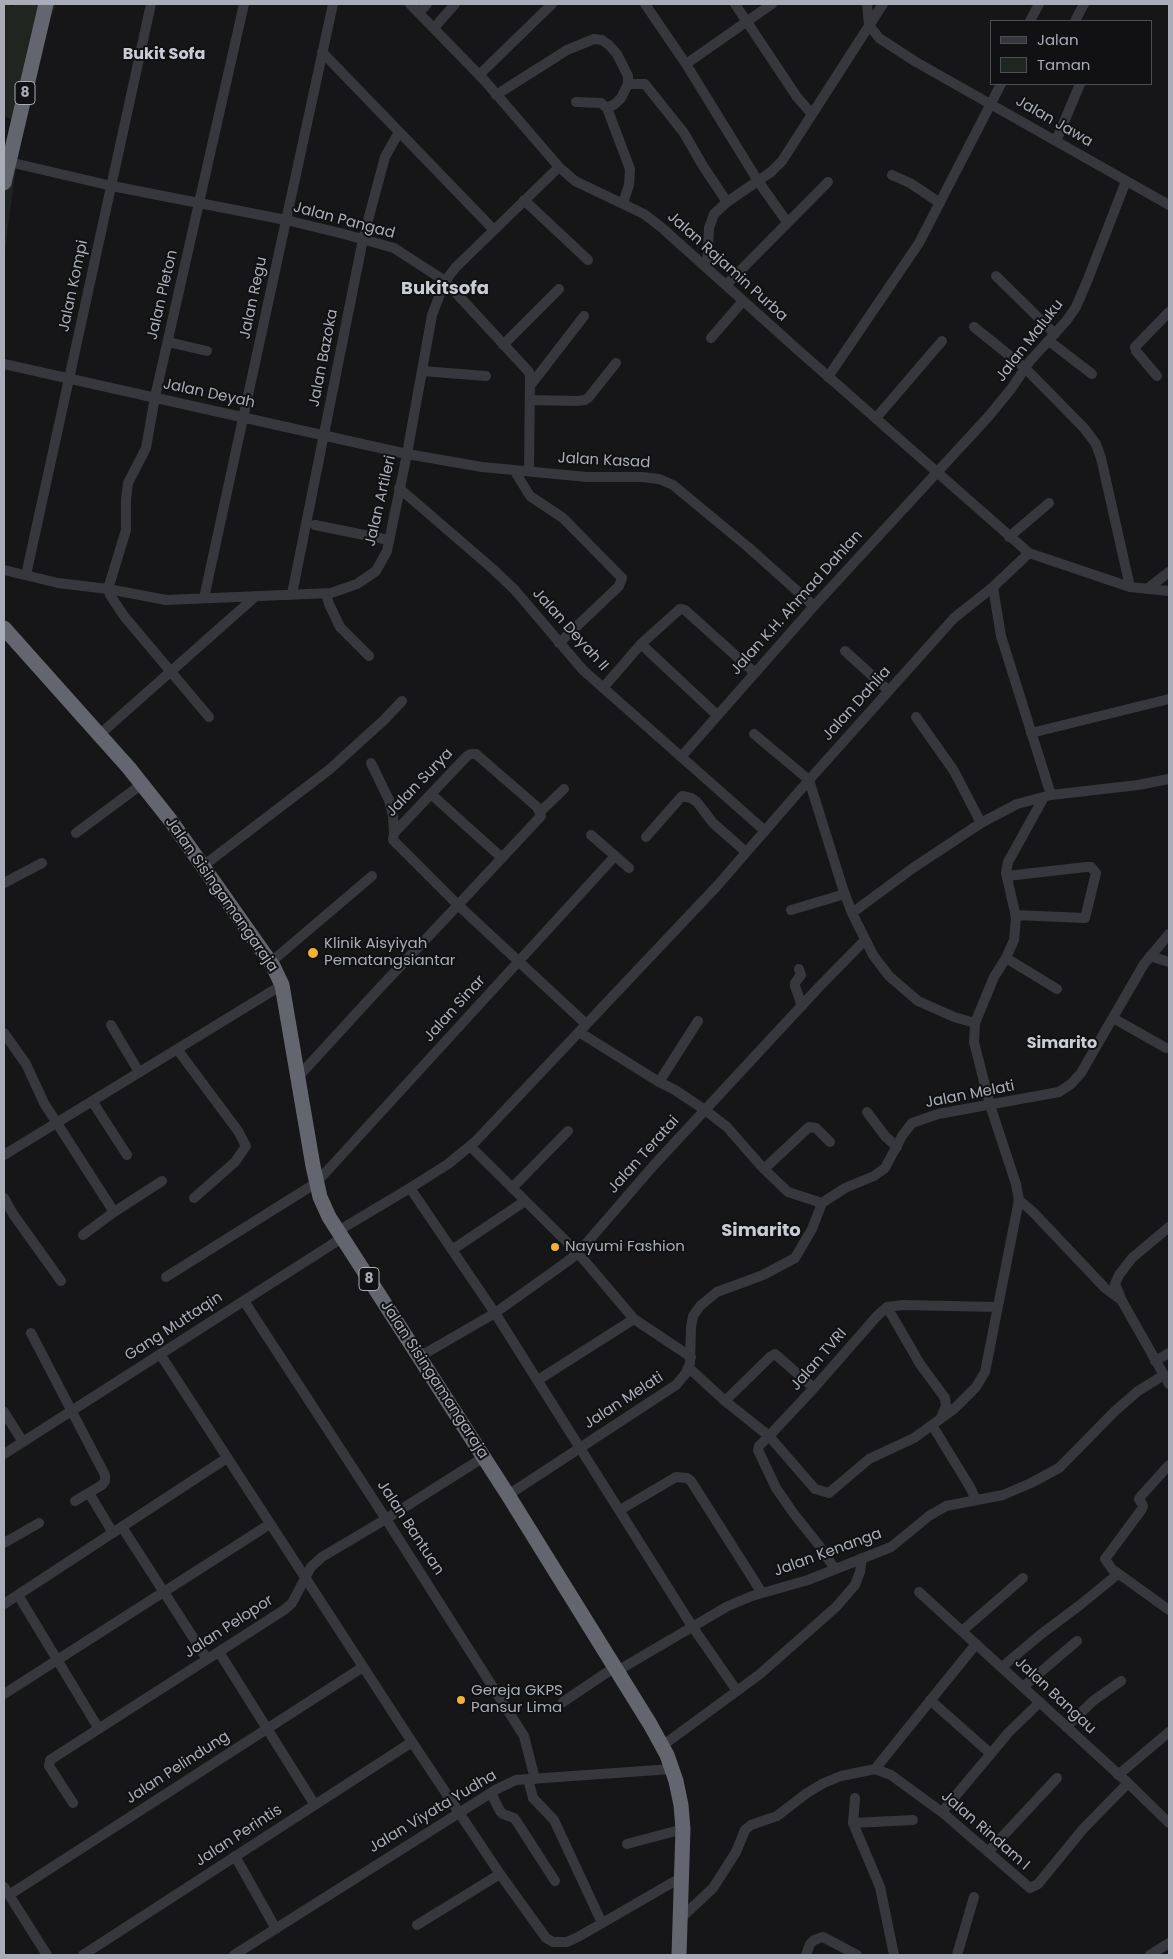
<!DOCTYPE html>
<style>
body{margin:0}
#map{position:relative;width:1173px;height:1959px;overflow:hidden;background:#161618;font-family:Poppins,sans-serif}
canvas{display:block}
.frame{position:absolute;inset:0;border:5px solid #a8adb8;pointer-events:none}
.legend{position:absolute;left:990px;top:20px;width:162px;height:65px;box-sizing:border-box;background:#111113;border:1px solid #4d4f55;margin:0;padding:6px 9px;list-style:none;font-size:15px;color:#a8adb8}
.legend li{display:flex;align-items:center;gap:10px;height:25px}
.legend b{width:25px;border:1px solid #4d4f55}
</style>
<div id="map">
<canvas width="1173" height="1959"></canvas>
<div class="frame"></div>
<ul class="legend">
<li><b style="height:6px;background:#37383d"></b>Jalan</li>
<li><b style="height:14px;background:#1e261f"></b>Taman</li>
</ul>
</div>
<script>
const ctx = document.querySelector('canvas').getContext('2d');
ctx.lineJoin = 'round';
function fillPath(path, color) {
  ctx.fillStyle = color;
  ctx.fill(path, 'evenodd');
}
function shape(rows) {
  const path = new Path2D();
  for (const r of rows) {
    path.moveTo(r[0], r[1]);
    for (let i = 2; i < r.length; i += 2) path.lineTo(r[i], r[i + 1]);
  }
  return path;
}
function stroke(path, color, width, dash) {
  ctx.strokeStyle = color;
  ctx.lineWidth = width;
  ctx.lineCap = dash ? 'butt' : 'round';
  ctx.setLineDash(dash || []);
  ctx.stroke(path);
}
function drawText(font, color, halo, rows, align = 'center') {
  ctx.font = font + ' Poppins,sans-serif';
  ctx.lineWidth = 4;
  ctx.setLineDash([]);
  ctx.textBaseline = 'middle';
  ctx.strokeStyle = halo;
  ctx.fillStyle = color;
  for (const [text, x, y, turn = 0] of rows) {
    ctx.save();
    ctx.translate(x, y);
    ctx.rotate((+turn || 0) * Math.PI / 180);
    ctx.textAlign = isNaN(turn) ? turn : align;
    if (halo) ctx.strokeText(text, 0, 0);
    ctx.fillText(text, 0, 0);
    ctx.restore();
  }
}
const green = shape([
 [4,4,13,6,14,4,56,4,11,119,4,116],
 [4,148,18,151,4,257]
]);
const minor = shape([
 [410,4,485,81,559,167,575,181,644,214,661,227,798,350,1029,553,1130,587,1169,591],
 [645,4,686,64,758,181,787,222],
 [735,4,797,97,811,113],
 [867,4,869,25,879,38,916,62,1169,205],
 [419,13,427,4],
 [1030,21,1039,4],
 [1075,21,1084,4],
 [434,28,455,4],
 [322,52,494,230],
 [686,64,772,4],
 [479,75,552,4],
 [628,84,645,84,684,133,703,166,727,202],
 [496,95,567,50,594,39,602,40,609,45,617,54,628,76,628,84,621,98,615,104,607,108],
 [576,102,601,103,607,108,630,169,629,185,623,203],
 [1056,141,1080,84],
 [9,162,112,186,286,220,344,234,394,248,445,281,529,372,530,378,529,471],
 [892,175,910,183,940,203],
 [524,200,588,260],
 [707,268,709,228,714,214,727,202,771,172,782,161,883,4],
 [996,276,1055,334],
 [726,285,828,182],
 [974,327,1025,368,1084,428,1096,444,1101,458,1130,587],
 [711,338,743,301],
 [1049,341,1092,374],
 [168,342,207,351],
 [503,345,559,289],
 [4,364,407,454,482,467,514,470,587,477,642,477,659,479,673,485,748,547,814,606],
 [422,371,486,376],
 [1157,376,1136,351,1135,347,1169,312],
 [828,377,919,243,1001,84],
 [530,386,584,316],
 [530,400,577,401,585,400,589,397,616,363],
 [876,418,942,341],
 [514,470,530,496,563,518,622,578,619,586,559,643],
 [399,488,494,570,514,589,583,670,765,831],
 [315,525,389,540],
 [1009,537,1049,503],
 [4,570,58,583,108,589,166,600,331,593,357,584,376,571,387,551,407,454,432,315,445,281,456,267,559,167],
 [26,575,151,4],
 [993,587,1001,636,1051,795],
 [1147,589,1169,572],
 [292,594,363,239,385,157,399,132],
 [326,594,329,604,340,627,369,656],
 [204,598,333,4],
 [641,644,717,715],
 [845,651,889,691],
 [603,688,641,644,680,609,685,610,755,673],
 [209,717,124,616,110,595,108,589,126,530,126,499,128,483,146,448,155,397,244,4],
 [916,717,954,771,981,823],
 [1031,733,1169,699],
 [754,734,809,780,843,889,852,913,873,955,889,976,918,1001,954,1017,975,1023],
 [99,735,256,596],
 [681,757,814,606,988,417,1011,389,1030,361,1067,320,1076,307,1088,279,1126,181],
 [371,763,389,800,393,816,394,833],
 [431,794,502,858],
 [540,812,564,789],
 [76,833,142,784],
 [591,835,629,868],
 [646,837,682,796,691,798,697,802,713,823,746,852],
 [203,866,330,769,384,720,402,701],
 [1007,876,1086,867,1091,867,1096,873,1085,918,1015,915],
 [4,883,42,863],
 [791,910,845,894],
 [852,913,913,868,981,823,1017,804,1051,795,1138,785,1169,779],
 [1150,956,1169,962],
 [1006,958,1057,989],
 [271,962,372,876],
 [799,969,801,975,795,983,795,986,802,1006],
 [1113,1018,1166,1048],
 [111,1025,139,1072],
 [579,1032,659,1082,675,1090,705,1110,727,1127,762,1167,788,1192,822,1203],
 [4,1033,26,1064,44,1103,114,1212,162,1181],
 [177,1049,238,1131,246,1146,235,1162,194,1198],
 [298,1077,375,993,458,905,541,816,537,807,476,754,471,754,467,756,394,833,393,840,458,905,586,1024],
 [659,1082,698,1021],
 [92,1101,127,1155],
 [867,1112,885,1136,897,1147],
 [470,1146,578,1253,634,1319,691,1357],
 [4,1155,282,985],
 [764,1169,809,1127,816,1128,830,1142],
 [410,1188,495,1313,692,1626,737,1691],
 [512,1188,568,1131],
 [4,1198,13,1214,61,1281],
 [1019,1200,1033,1212,1105,1288,1120,1299],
 [1169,1227,1132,1258,1119,1275,1115,1284,1122,1301,1169,1384],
 [338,1231,410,1188,448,1164,475,1142,717,886,809,780,954,618,993,587,1029,553],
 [83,1235,114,1212],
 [452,1250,525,1201],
 [166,1277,316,1183,615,856],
 [244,1301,386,1519,524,1736,535,1779],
 [887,1307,920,1364,945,1398,946,1406,941,1418],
 [31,1333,105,1475,105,1481,102,1485,75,1501],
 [160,1354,412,1742,500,1874,546,1938,553,1942,567,1942,578,1937,682,1877],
 [419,1357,495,1313,568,1261,578,1253,654,1165,819,987,865,940],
 [1155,1361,1169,1353],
 [689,1368,725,1401,769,1436,814,1388,877,1316,887,1307,903,1305,998,1307],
 [538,1380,634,1319],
 [725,1401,770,1357,775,1354,814,1388],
 [4,1412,23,1442],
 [932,1425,970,1487,976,1500],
 [4,1454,342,1238],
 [1169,1465,1141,1496,1139,1499,1143,1506,1142,1509,1105,1559,1112,1569,1169,1610],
 [89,1493,113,1533],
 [508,1495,676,1385,686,1373,690,1363,691,1327,693,1316,700,1306,717,1292,763,1275,795,1258,812,1229,822,1203,845,1188,874,1176,885,1168,902,1136,912,1123,938,1114,1059,1092,1071,1084,1081,1073,1093,1052,1144,964,1169,934],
 [620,1510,676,1477,687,1478,691,1481,762,1593],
 [122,1527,207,1659],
 [4,1543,39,1523],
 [835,1569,818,1544,794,1514,776,1488,758,1450,759,1446,769,1436,815,1489,829,1493,869,1459,914,1438,954,1409,976,1387,985,1372,1019,1200,1016,1184,990,1105,974,1042,975,1023,994,977,1006,958,1014,940,1016,917,1006,873,1008,862,1044,797],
 [919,1592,1128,1783,1169,1823],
 [18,1595,99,1729],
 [4,1604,227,1458],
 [962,1631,1023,1578],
 [219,1652,315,1805],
 [1002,1667,1040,1635,1080,1605,1118,1574],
 [617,1671,728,1606,752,1596,808,1580,891,1547,929,1516,946,1506,1003,1495,1031,1483,1059,1468,1115,1411,1138,1391,1164,1375],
 [1023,1687,1077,1641],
 [4,1694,270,1524],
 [930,1700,991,1754],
 [563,1702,615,1667],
 [1066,1727,1093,1701,1121,1681],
 [662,1746,760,1674,836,1607,855,1585,860,1572,862,1558],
 [875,1769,891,1775,943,1813,1030,1888,1038,1884,1083,1829,1128,1783],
 [875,1769,976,1644],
 [1118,1775,1169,1732],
 [528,1779,533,1798,554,1820,602,1923],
 [491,1793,500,1811,503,1814,514,1818,517,1822,555,1881],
 [855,1798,853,1823,880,1887,894,1955],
 [73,1803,49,1766,50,1760,284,1610,292,1603,311,1567,322,1557,386,1519,484,1457],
 [942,1812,1009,1732,1040,1702],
 [853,1823,913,1820],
 [627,1844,683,1829],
 [988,1852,1057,1778],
 [235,1856,276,1929],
 [4,1887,47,1955],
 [9,1895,363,1667],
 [680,1919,713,1888,736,1852,745,1830,751,1825,777,1816,807,1793,824,1783,841,1776,875,1769],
 [417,1925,500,1874],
 [83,1955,412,1742],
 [234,1955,459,1813,497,1789,516,1780,672,1769],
 [806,1955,810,1944,814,1940,823,1937,857,1955],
 [957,1955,974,1897],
 [1150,1955,1169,1943]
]);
const highway = shape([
 [4,183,46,4],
 [4,628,129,768,171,821,273,966,282,985,313,1166,320,1197,329,1217,508,1495,650,1724,667,1755,676,1781,681,1805,683,1829,679,1955]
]);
const markers = [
 [313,953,6,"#f2b134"],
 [555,1247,5,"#f2b134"],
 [461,1700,5,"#f2b134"]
];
const shields = [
 [25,93,20],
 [369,1279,20]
];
const shieldNames = [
 ["8",25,93],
 ["8",369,1279]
];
const streetNames = [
 ["Jalan Jawa",1054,122,30],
 ["Jalan Pangad",344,221,15],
 ["Jalan Rajamin Purba",727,267,42],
 ["Jalan Kompi",74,286,-78],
 ["Jalan Pleton",163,295,-77],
 ["Jalan Regu",254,298,-78],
 ["Jalan Maluku",1030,341,-52],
 ["Jalan Bazoka",324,358,-79],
 ["Jalan Deyah",209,394,12],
 ["Jalan Kasad",604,461,3],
 ["Jalan Artileri",381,501,-77],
 ["Jalan K.H. Ahmad Dahlan",797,603,-48],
 ["Jalan Deyah II",570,630,48],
 ["Jalan Dahlia",857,704,-48],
 ["Jalan Surya",420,783,-46],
 ["Jalan Sisingamangaraja",221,895,55],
 ["Jalan Sinar",455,1009,-48],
 ["Jalan Melati",970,1095,-11],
 ["Jalan Teratai",644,1155,-48],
 ["Gang Muttaqin",174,1327,-33],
 ["Jalan TVRI",819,1360,-49],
 ["Jalan Sisingamangaraja",434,1380,57],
 ["Jalan Melati",624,1401,-33],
 ["Jalan Bantuan",410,1528,57],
 ["Jalan Kenanga",828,1553,-20],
 ["Jalan Pelopor",229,1627,-33],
 ["Jalan Bangau",1055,1696,43],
 ["Jalan Pelindung",178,1768,-33],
 ["Jalan Viyata Yudha",433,1812,-31],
 ["Jalan Rindam I",985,1831,41],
 ["Jalan Perintis",239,1836,-33]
];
const poiNames = [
 ["Klinik Aisyiyah",324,944],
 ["Pematangsiantar",324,961],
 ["Nayumi Fashion",565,1247],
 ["Gereja GKPS",471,1691],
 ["Pansur Lima",471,1708]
];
const neighbourhoodNames = [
 ["Bukit Sofa",164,55],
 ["Simarito",1062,1044]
];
const quarterNames = [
 ["Bukitsofa",445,289],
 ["Simarito",761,1231]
];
fillPath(green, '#1e261f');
stroke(minor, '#37383d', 10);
stroke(highway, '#63666e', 15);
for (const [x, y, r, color] of markers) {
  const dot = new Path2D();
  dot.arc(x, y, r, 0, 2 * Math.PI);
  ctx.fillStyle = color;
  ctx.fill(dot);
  stroke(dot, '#111113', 2);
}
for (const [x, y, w] of shields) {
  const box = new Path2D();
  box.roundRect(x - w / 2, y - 11.5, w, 23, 4);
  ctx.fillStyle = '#111113';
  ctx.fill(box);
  stroke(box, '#a8adb8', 1);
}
drawText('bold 14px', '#a8adb8', null, shieldNames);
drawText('15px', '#a8adb8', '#111113', streetNames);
drawText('15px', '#a8adb8', '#111113', poiNames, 'left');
drawText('bold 16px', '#c9ccd4', '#111113', neighbourhoodNames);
drawText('bold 18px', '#c9ccd4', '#111113', quarterNames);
</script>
